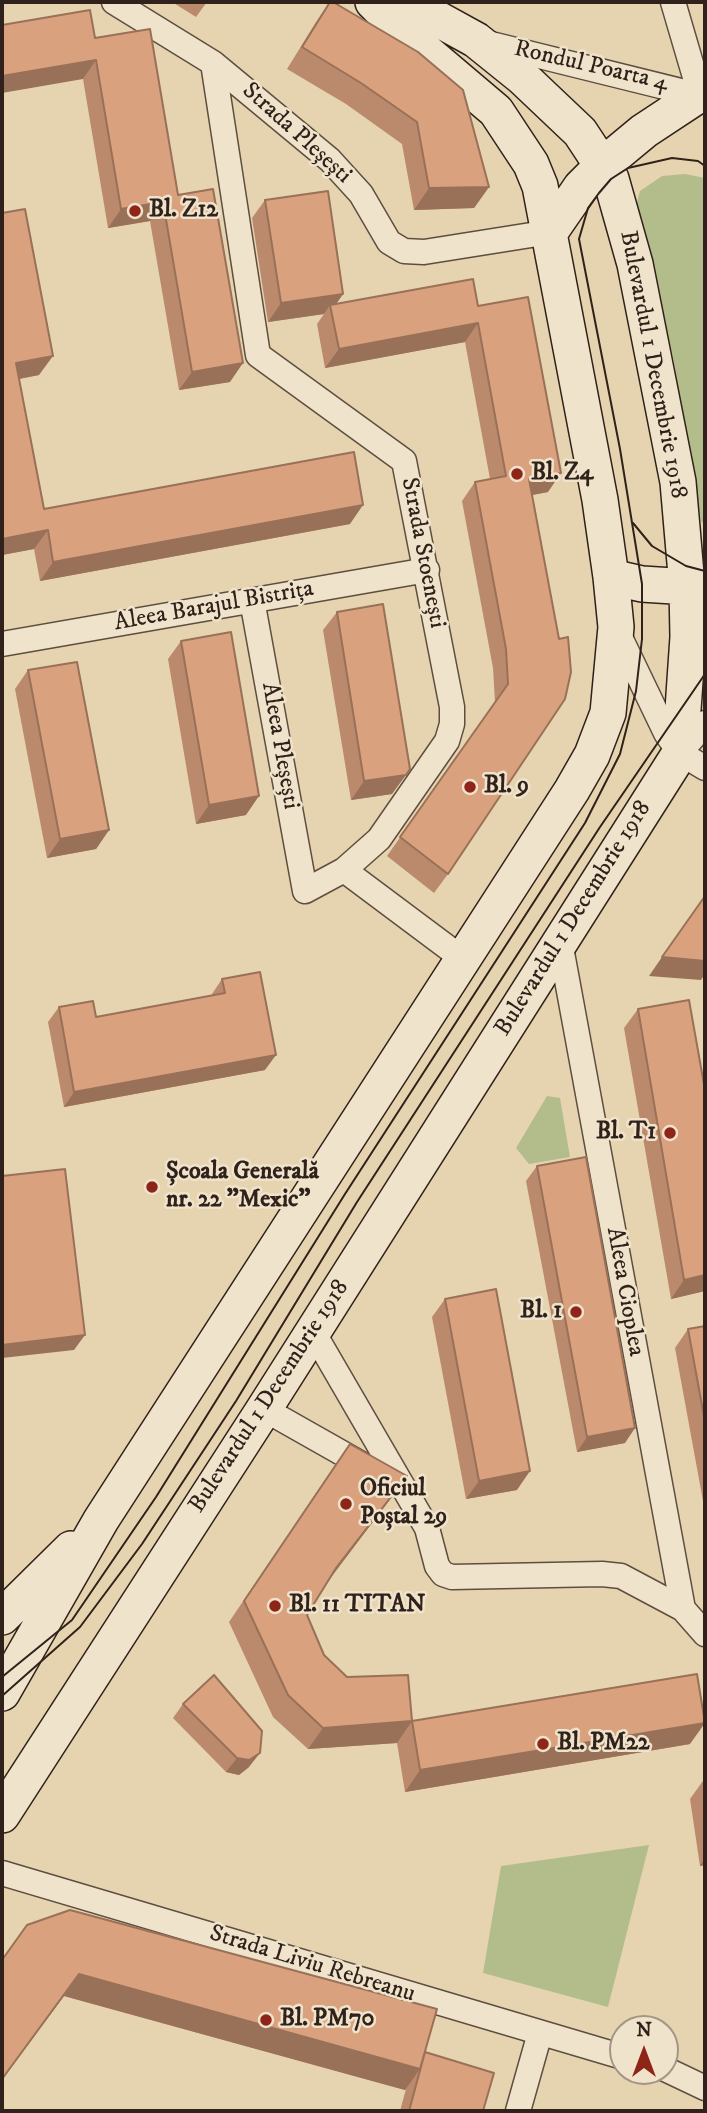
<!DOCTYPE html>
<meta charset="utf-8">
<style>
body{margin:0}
#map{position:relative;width:707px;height:2113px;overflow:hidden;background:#e6d4b0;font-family:"IM FELL DW Pica",serif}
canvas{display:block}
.frame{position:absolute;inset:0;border:4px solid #30221a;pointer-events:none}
.north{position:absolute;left:609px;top:2015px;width:70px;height:70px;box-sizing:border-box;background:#efe3cc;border:2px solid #a39685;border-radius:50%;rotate:0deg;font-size:19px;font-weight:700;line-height:28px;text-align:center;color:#30221a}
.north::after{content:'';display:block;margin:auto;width:24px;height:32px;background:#8f2418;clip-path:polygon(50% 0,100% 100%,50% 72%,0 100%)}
</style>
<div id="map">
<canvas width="707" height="2113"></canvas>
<div class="frame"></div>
<div class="north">N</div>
</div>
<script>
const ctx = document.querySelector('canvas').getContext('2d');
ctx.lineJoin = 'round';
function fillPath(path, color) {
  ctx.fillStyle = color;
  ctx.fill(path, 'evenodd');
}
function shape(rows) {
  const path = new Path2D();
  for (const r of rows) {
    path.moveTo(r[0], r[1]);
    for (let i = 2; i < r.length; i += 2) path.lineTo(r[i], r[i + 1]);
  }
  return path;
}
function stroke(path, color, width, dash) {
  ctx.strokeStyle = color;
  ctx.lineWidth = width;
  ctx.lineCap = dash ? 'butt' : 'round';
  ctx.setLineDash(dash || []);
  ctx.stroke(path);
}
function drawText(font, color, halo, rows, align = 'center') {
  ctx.font = font + ' "IM FELL DW Pica",serif';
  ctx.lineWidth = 5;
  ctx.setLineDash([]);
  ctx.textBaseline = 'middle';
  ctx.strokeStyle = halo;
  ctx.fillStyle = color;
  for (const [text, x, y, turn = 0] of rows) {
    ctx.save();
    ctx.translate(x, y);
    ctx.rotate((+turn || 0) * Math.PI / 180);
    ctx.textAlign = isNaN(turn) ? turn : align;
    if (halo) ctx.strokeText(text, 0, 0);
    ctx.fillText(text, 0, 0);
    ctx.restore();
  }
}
const green = shape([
 [685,174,705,178,705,526,701,521,673,357,636,206,640,191,662,176],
 [547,1096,560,1098,570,1157,529,1164,516,1148],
 [649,1845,608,2007,483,1973,501,1866]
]);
const street = shape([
 [114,2,213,63,330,160,361,194,389,242,404,251,424,252,550,232],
 [673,2,700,94],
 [483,42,705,97],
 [213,63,258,355,404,461,452,707,452,724,447,741,379,839,344,870,305,891,252,600],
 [617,631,666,733,680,753,705,768],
 [2,644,427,570],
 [680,753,705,723],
 [344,870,463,959],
 [560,942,683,1609,705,1634],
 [312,1330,427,1528,437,1566,443,1574,452,1577,602,1574,621,1576,683,1609],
 [264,1409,370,1469],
 [2,1873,623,2057],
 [665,2069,705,2088],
 [518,2111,540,2033]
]);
const secondary = shape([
 [550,232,581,187,603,165,644,131,700,94],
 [611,577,642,584,705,588],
 [2,1617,71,1549],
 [2,1693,101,1520,572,790,592,755,608,713,616,627,611,577,600,500,540,186,531,164,496,111,404,33,373,2],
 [2,1815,264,1409,680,753,688,637,687,586,678,482,635,264,611,179,580,132,522,77,476,40,416,7,396,2]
]);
const tram = shape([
 [633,523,652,546,686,566,705,571],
 [2,1677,72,1620,156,1497,345,1194,585,823,620,754,636,691,642,639,642,584,620,449,579,239,588,208,599,193,611,179,628,168,672,158,698,161,705,166],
 [2,1696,80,1627,142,1544,236,1401,357,1202,600,827,705,674]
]);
const wall = shape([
 [172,2,207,2,196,17],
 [330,2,489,187,474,208,414,210,402,144,346,104,287,69,316,22],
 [95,38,178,195,230,382,179,390,150,221,108,228,83,79],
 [265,200,343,294,336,304,478,306,548,492,532,495,559,639,448,874,434,893,387,856,495,702,493,668,462,501,475,482,490,479,465,342,325,368,317,324,324,314,268,322,252,218],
 [2,213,39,375,19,379,44,509,350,524,40,581,34,549,2,555],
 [337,612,392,794,351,800,323,630],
 [181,641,246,815,196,824,168,659],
 [28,670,109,830,96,849,47,858,15,689],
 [222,979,265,1070,64,1107,48,1022,59,1007,96,1017,212,996,212,994],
 [638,1009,705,1090,705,1291,671,1299,624,1028],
 [537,1166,625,1443,577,1452,526,1181],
 [445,1299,517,1490,466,1499,432,1317],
 [705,1326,705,1512,675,1348,688,1329],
 [335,1465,407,1476,330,1579,307,1615,324,1655,347,1677,412,1721,690,1744,405,1792,397,1743,308,1749,273,1717,229,1622],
 [183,1704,249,1767,239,1775,226,1772,173,1718],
 [705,1778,705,1865,700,1866,690,1799],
 [2,1960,425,2052,483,2111,400,2111,406,2089,405,2090,64,1996,2,2080]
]);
const shadedWall = shape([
 [96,60,83,79,2,93,2,76],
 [489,187,474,208,414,210,429,188],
 [163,202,150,221,108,228,121,209],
 [343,294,332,310,330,305,324,314,268,322,281,303],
 [478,323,465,342,325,368,339,349],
 [53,356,39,375,3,382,16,363],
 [243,363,230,382,179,390,192,372],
 [561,473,548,492,516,498,529,479],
 [363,505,350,524,40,581,53,562],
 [48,530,34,549,2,555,2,539],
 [406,775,392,794,351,800,364,781],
 [259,796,246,815,196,824,209,805],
 [109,830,96,849,47,858,60,839],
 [662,957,705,961,705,974,701,980,649,976],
 [276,1055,265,1070,64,1107,74,1092],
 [705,1275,705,1291,671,1299,684,1280],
 [85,1335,74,1350,2,1358,2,1345],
 [635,1428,625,1443,577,1452,587,1437],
 [530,1471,517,1490,466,1499,479,1481],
 [407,1476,392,1497,321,1590,336,1568],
 [412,1721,397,1743,308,1749,323,1728],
 [705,1723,690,1744,405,1792,420,1770],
 [260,1753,249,1767,239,1775,226,1772,237,1758],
 [705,1858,705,1865,700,1866],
 [79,1974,420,2069,405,2090,64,1996,2,2080]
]);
const building = shape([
 [330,2,333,2,418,52,463,90,489,187,429,188,417,122,361,83,302,47,330,2],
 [90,10,95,38,150,29,178,195,213,189,243,363,192,372,163,202,121,209,96,60,2,76,2,25,90,10],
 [328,191,343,294,281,303,265,200,328,191],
 [25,209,53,356,16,363,44,509,354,452,363,505,53,562,48,530,2,539,2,213,25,209],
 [473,279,478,306,528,297,561,473,529,479,559,639,568,637,571,672,565,699,448,874,400,837,508,684,506,649,475,482,506,476,478,323,339,349,330,305,473,279],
 [383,604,410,769,406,775,364,781,337,612,383,604],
 [231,632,259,796,209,805,181,641,231,632],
 [77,662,109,830,60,839,28,670,77,662],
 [705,896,705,961,662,957,705,896],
 [260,972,276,1055,74,1092,59,1007,93,1001,96,1017,225,993,222,979,260,972],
 [689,1000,705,1090,705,1275,684,1280,638,1009,689,1000],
 [586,1157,635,1428,587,1437,537,1166,586,1157],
 [65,1169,85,1335,2,1345,2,1176,65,1169],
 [496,1289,530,1471,479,1481,445,1299,496,1289],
 [705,1326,705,1422,688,1329,705,1326],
 [350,1444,407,1476,336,1568,307,1615,324,1655,347,1677,408,1675,412,1721,323,1728,288,1695,244,1601,350,1444],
 [697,1674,705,1723,420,1770,412,1721,697,1674],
 [214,1675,262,1731,260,1753,249,1760,237,1758,183,1704,214,1675],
 [70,1910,437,2009,420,2069,79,1974,2,2079,2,1960,27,1925,70,1910],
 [425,2052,494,2073,483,2111,409,2111,425,2052]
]);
const markers = [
 [135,211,7,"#8f2418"],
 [517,474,7,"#8f2418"],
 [470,787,7,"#8f2418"],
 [670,1133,7,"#8f2418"],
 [152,1187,7,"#8f2418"],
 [576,1312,7,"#8f2418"],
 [346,1504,7,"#8f2418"],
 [275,1606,7,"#8f2418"],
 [543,1744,7,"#8f2418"],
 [266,2020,7,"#8f2418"]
];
const streetNames = [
 ["Rondul Poarta 4",591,67,13],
 ["Strada Pleșești",296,134,42],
 ["Bulevardul 1 Decembrie 1918",652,365,79],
 ["Strada Stoenești",422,553,79],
 ["Aleea Barajul Bistrița",214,607,-10],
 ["Aleea Pleșești",279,746,80],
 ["Bulevardul 1 Decembrie 1918",574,919,-58],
 ["Aleea Cioplea",624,1292,80],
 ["Bulevardul 1 Decembrie 1918",270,1397,-57],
 ["Strada Liviu Rebreanu",312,1965,17]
];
const poiNames = [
 ["Bl. Z12",149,211],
 ["Bl. Z4",531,474],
 ["Bl. 9",484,787],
 ["Bl. T1",656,1133,"right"],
 ["Școala Generală",166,1173],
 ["nr. 22 \"Mexic\"",166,1201],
 ["Bl. 1",562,1312,"right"],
 ["Oficiul",360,1490],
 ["Poștal 29",360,1518],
 ["Bl. 11 TITAN",289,1606],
 ["Bl. PM22",557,1744],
 ["Bl. PM70",280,2020]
];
fillPath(green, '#b3bd8c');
stroke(street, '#5e4e40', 27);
stroke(secondary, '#30221a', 38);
stroke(street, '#efe3cc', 24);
stroke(secondary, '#efe3cc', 35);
stroke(tram, '#30221a', 2);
fillPath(wall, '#bb8a6c');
fillPath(shadedWall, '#997158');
fillPath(building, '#daa17e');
stroke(building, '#997158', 2);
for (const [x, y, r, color] of markers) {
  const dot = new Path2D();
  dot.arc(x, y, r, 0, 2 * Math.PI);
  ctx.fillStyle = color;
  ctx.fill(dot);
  stroke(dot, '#efe3cc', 2.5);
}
drawText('24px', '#30221a', '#efe3cc', streetNames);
drawText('bold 24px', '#30221a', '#efe3cc', poiNames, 'left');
</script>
